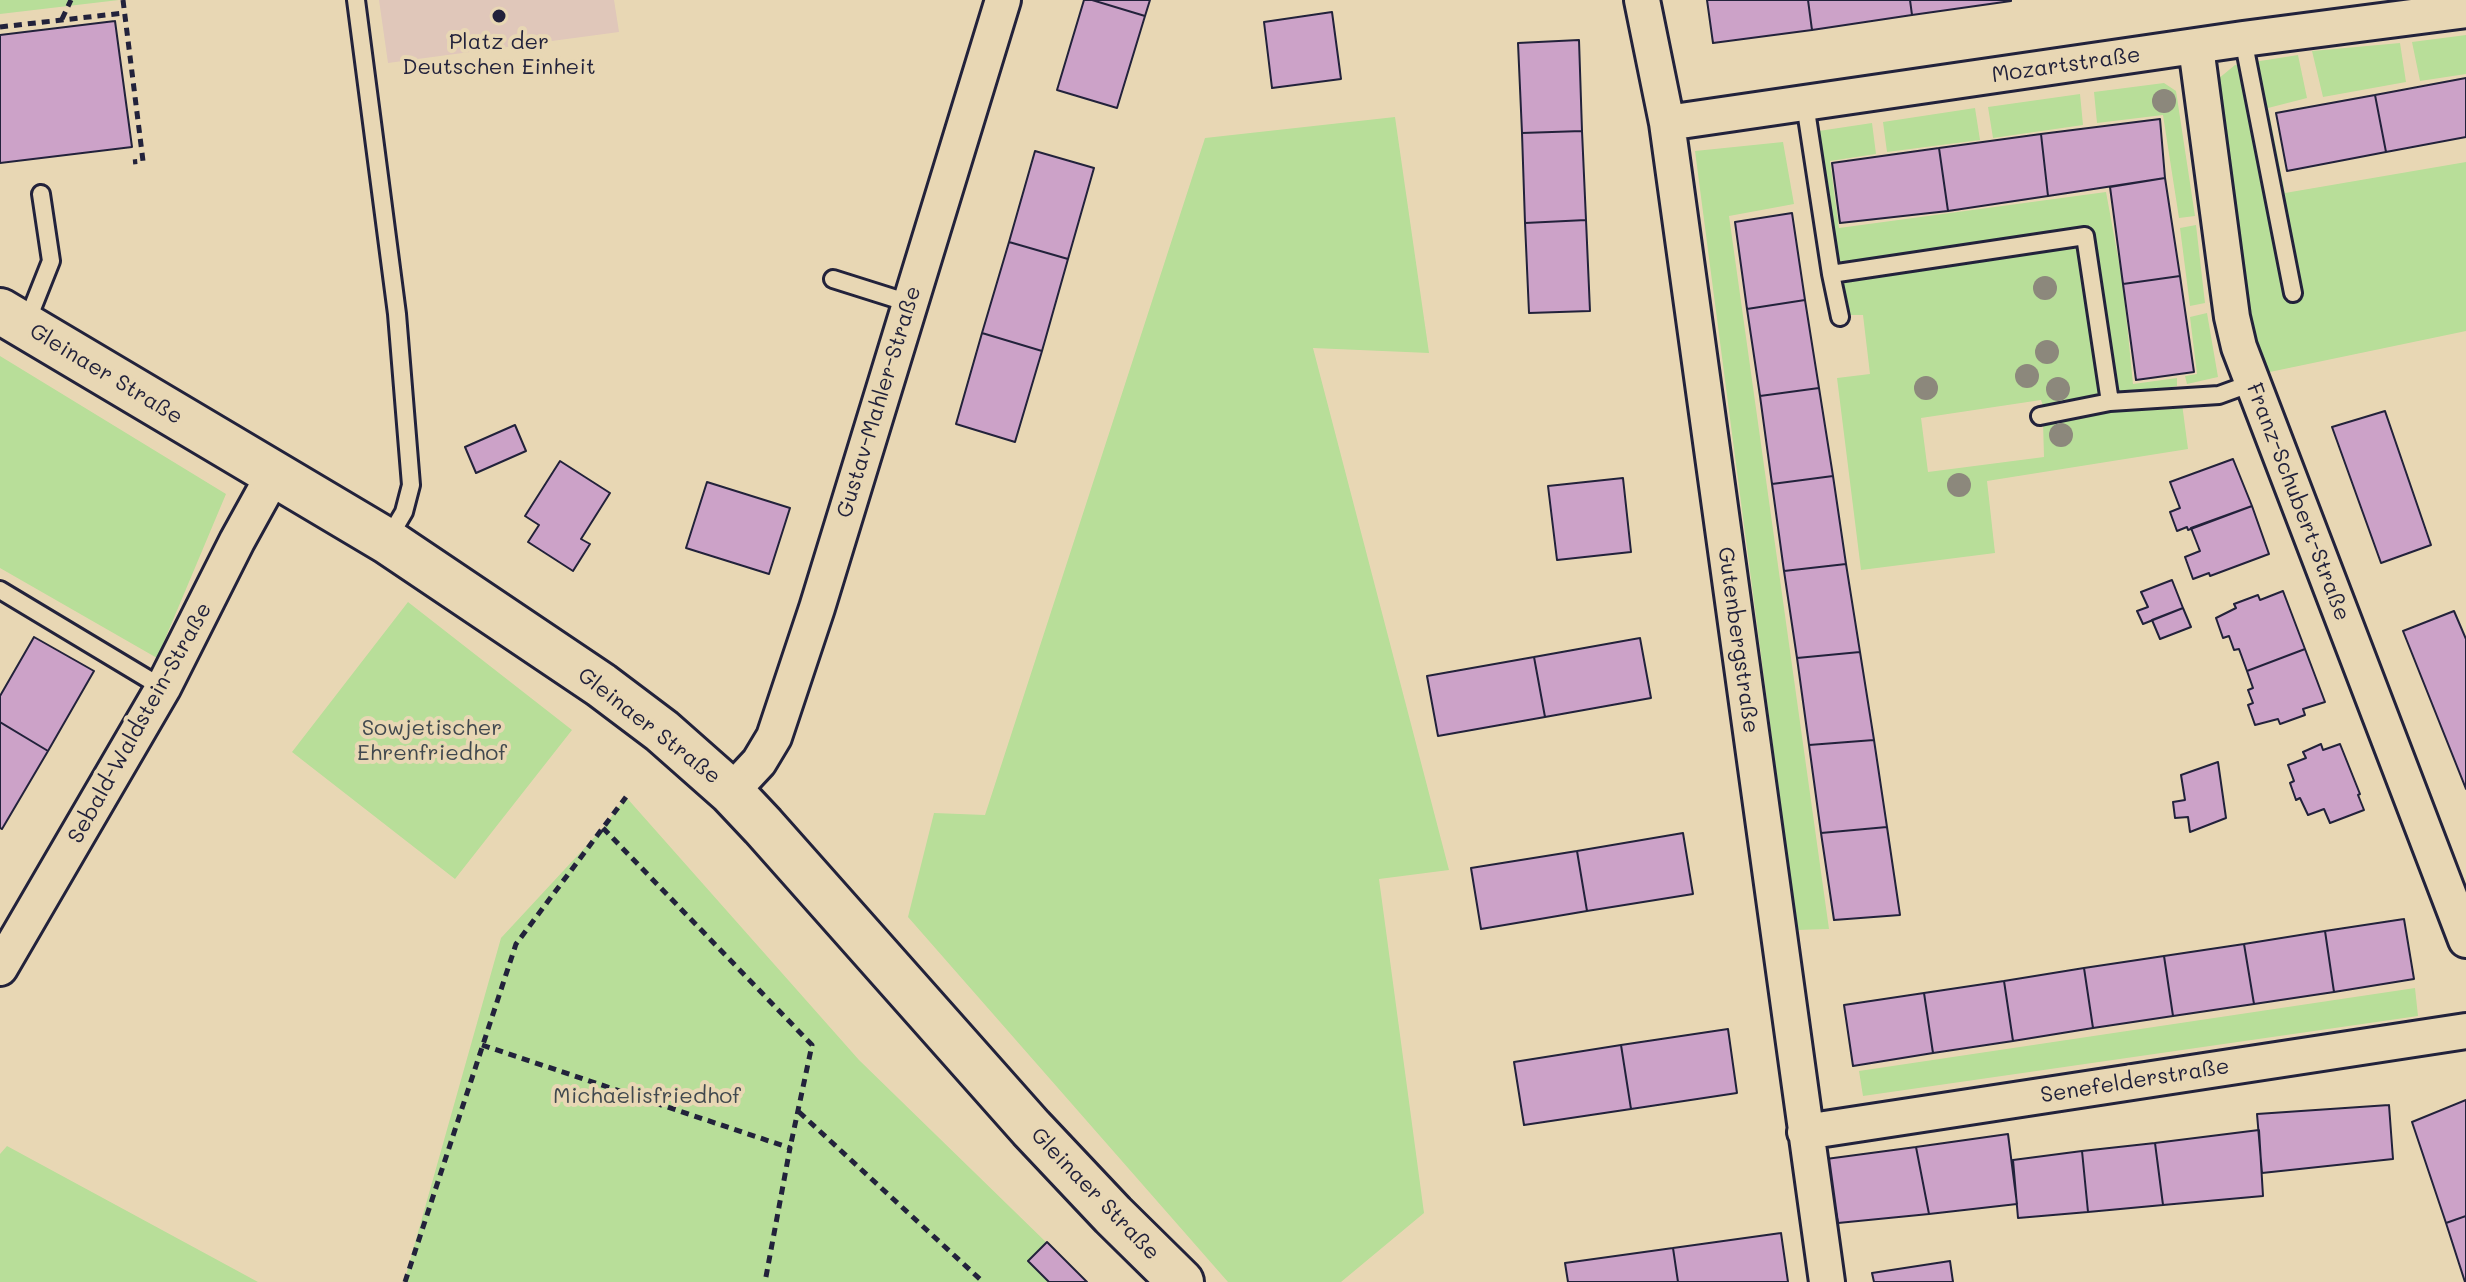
<!DOCTYPE html>
<meta charset="utf-8">
<style>
body{margin:0}
canvas{display:block;background:#e8d7b4}
</style>
<canvas width="2466" height="1282"></canvas>
<script>
const ctx = document.querySelector('canvas').getContext('2d');
ctx.lineJoin = 'round';
function fillPath(path, color) {
  ctx.fillStyle = color;
  ctx.fill(path, 'evenodd');
}
function shape(rows) {
  const path = new Path2D();
  for (const r of rows) {
    path.moveTo(r[0], r[1]);
    for (let i = 2; i < r.length; i += 2) path.lineTo(r[i], r[i + 1]);
  }
  return path;
}
function stroke(path, color, width, dash) {
  ctx.strokeStyle = color;
  ctx.lineWidth = width;
  ctx.lineCap = dash ? 'butt' : 'round';
  ctx.setLineDash(dash || []);
  ctx.stroke(path);
}
function drawText(font, color, halo, rows, align = 'center') {
  ctx.font = font + ' Mali,sans-serif';
  ctx.lineWidth = 8;
  ctx.setLineDash([]);
  ctx.textBaseline = 'middle';
  ctx.strokeStyle = halo;
  ctx.fillStyle = color;
  for (const [text, x, y, turn = 0] of rows) {
    ctx.save();
    ctx.translate(x, y);
    ctx.rotate((+turn || 0) * Math.PI / 180);
    ctx.textAlign = isNaN(turn) ? turn : align;
    if (halo) ctx.strokeText(text, 0, 0);
    ctx.fillText(text, 0, 0);
    ctx.restore();
  }
}
const built = shape([
 [379,0,614,0,619,32,388,63]
]);
const green = shape([
 [0,0,119,0,0,14],
 [2466,35,2466,74,2420,81,2412,42],
 [2400,43,2406,82,2323,97,2312,51],
 [2298,55,2307,98,2268,108,2285,193,2466,162,2466,331,2265,373,2248,318,2218,79,2235,65],
 [2164,83,2176,91,2195,216,2179,218,2163,115,2097,123,2094,92],
 [2080,94,2083,125,1993,138,1988,107],
 [1975,108,1980,140,1887,152,1883,122],
 [1395,117,1429,353,1313,348,1449,870,1379,879,1424,1213,1341,1282,1228,1282,908,917,934,813,985,815,1205,138],
 [1872,123,1876,154,1830,161,1839,228,2106,192,2123,284,2133,384,2177,378,2177,386,2113,397,2087,232,1834,269,1812,132],
 [1783,142,1794,204,1729,216,1829,929,1797,930,1695,151],
 [2196,225,2205,303,2190,306,2180,228],
 [2081,246,2105,399,2045,411,2041,400,1921,418,1928,472,2044,457,2043,422,2181,396,2188,449,1987,481,1995,553,1861,570,1837,378,1870,374,1863,315,1846,315,1840,280],
 [2207,313,2218,377,2187,384,2185,376,2197,374,2190,317],
 [0,356,226,494,157,658,0,568],
 [408,602,572,730,455,879,292,752],
 [626,797,859,1060,1087,1282,404,1282,501,938,603,828],
 [2415,988,2418,1016,1863,1096,1859,1071],
 [7,1146,258,1282,0,1282,0,1154]
]);
const building = shape([
 [1084,0,1092,0,1145,16,1117,108,1057,90,1084,0],
 [1092,0,1150,0,1145,16,1092,0],
 [1707,0,1808,0,1812,30,1713,43,1707,0],
 [1808,0,1910,0,1912,15,1812,30,1808,0],
 [1910,0,2011,0,2011,1,1912,15,1910,0],
 [1332,12,1341,79,1272,88,1264,22,1332,12],
 [115,21,132,147,0,163,0,35,115,21],
 [1579,40,1582,131,1522,133,1518,43,1579,40],
 [2466,78,2466,137,2386,152,2375,95,2466,78],
 [2375,95,2386,152,2287,171,2276,113,2375,95],
 [2160,119,2165,178,2048,196,2041,134,2160,119],
 [1582,131,1586,220,1525,223,1522,133,1582,131],
 [2041,134,2048,196,1948,211,1939,148,2041,134],
 [1939,148,1948,211,1840,223,1832,163,1939,148],
 [1035,151,1094,168,1068,259,1009,242,1035,151],
 [2165,178,2180,276,2123,284,2110,187,2165,178],
 [1792,213,1805,300,1747,309,1735,222,1792,213],
 [1586,220,1590,311,1529,313,1525,223,1586,220],
 [1009,242,1068,259,1042,351,982,333,1009,242],
 [2180,276,2194,372,2136,380,2123,284,2180,276],
 [1805,300,1819,388,1760,396,1747,309,1805,300],
 [982,333,1042,351,1015,442,956,424,982,333],
 [1819,388,1833,476,1772,484,1760,396,1819,388],
 [2385,411,2431,545,2381,563,2332,427,2385,411],
 [515,425,526,451,476,473,465,447,515,425],
 [2233,459,2252,506,2188,530,2187,527,2177,531,2170,512,2180,508,2170,482,2233,459],
 [560,461,610,493,581,539,590,544,573,571,528,542,539,525,525,516,560,461],
 [1833,476,1846,564,1784,571,1772,484,1833,476],
 [1623,478,1631,552,1557,560,1548,486,1623,478],
 [707,482,790,508,769,574,686,548,707,482],
 [2252,506,2269,554,2210,576,2209,573,2193,579,2185,557,2200,551,2191,528,2252,506],
 [1846,564,1860,652,1797,658,1784,571,1846,564],
 [2172,580,2183,608,2143,624,2137,611,2148,607,2141,592,2172,580],
 [2283,591,2305,649,2247,671,2239,649,2234,650,2229,636,2223,638,2216,618,2236,608,2234,604,2258,595,2260,600,2283,591],
 [2183,608,2191,627,2160,639,2152,620,2183,608],
 [2454,611,2466,639,2466,789,2403,631,2454,611],
 [34,637,94,671,48,751,0,722,0,696,34,637],
 [1640,638,1651,698,1545,717,1534,657,1640,638],
 [2305,649,2325,702,2303,709,2305,715,2280,724,2278,719,2255,725,2248,705,2253,703,2248,690,2253,688,2247,671,2305,649],
 [1860,652,1874,740,1809,745,1797,658,1860,652],
 [1534,657,1545,717,1438,736,1427,676,1534,657],
 [0,722,48,751,2,829,0,828,0,722],
 [1874,740,1887,827,1821,833,1809,745,1874,740],
 [2321,744,2323,750,2340,744,2360,794,2358,795,2364,810,2330,823,2324,809,2308,815,2300,798,2296,800,2290,783,2294,781,2288,765,2306,758,2303,752,2321,744],
 [2218,762,2226,818,2190,832,2188,817,2175,818,2173,802,2185,800,2181,775,2218,762],
 [1887,827,1900,915,1834,920,1821,833,1887,827],
 [1683,833,1693,894,1587,911,1577,851,1683,833],
 [1577,851,1587,911,1481,929,1471,868,1577,851],
 [2404,919,2414,979,2334,992,2325,931,2404,919],
 [2325,931,2334,992,2254,1004,2244,944,2325,931],
 [2244,944,2254,1004,2173,1016,2164,956,2244,944],
 [2164,956,2173,1016,2093,1028,2084,968,2164,956],
 [2084,968,2093,1028,2013,1041,2004,981,2084,968],
 [2004,981,2013,1041,1933,1053,1924,993,2004,981],
 [1924,993,1933,1053,1853,1066,1844,1005,1924,993],
 [1728,1029,1737,1093,1631,1109,1621,1045,1728,1029],
 [1621,1045,1631,1109,1524,1125,1514,1062,1621,1045],
 [2466,1100,2466,1216,2446,1223,2412,1122,2466,1100],
 [2389,1105,2393,1159,2262,1173,2257,1114,2389,1105],
 [2259,1130,2263,1196,2163,1205,2155,1143,2259,1130],
 [2008,1134,2017,1204,1929,1214,1916,1147,2008,1134],
 [2155,1143,2163,1205,2088,1212,2082,1151,2155,1143],
 [1916,1147,1929,1214,1838,1223,1826,1159,1916,1147],
 [2082,1151,2088,1212,2018,1218,2013,1160,2082,1151],
 [2466,1216,2466,1282,2465,1282,2446,1223,2466,1216],
 [1781,1233,1788,1282,1678,1282,1673,1248,1781,1233],
 [1047,1242,1087,1282,1049,1282,1028,1261,1047,1242],
 [1673,1248,1678,1282,1568,1282,1565,1263,1673,1248],
 [1950,1261,1953,1282,1874,1282,1872,1273,1950,1261]
]);
const path = shape([
 [123,0,143,161,133,162],
 [62,19,71,0],
 [0,27,124,13],
 [603,828,812,1045,790,1148],
 [482,1045,790,1148,765,1282],
 [799,1112,983,1282],
 [405,1282,516,944,626,797]
]);
const lane = shape([
 [356,0,397,314,411,485,404,512,388,539],
 [2243,39,2293,293],
 [1805,104,1831,274,2085,236,2110,402],
 [1831,274,1840,317],
 [833,279,909,303],
 [26,324,51,261,41,194],
 [2040,416,2110,402,2219,395,2252,383],
 [0,590,163,688]
]);
const street = shape([
 [1642,0,1667,123,1827,1282],
 [2196,47,2232,317,2239,347,2466,940],
 [1667,123,2243,39,2466,10],
 [731,792,759,762,774,737,817,608,1003,0],
 [0,968,163,688,237,541,274,474],
 [1805,1132,2466,1031]
]);
const secondary = shape([
 [0,311,387,541,601,685,662,731,731,792,763,826,1031,1128,1113,1215,1181,1282]
]);
const trees = [
 [2164,101],
 [2045,288],
 [2047,352],
 [2027,376],
 [1926,388],
 [2058,389],
 [2061,435],
 [1959,485]
];
const markers = [
 [499,16,8,"#22223b"]
];
const poiNames = [
 ["Platz der",499,42],
 ["Deutschen Einheit",499,67]
];
const streetNames = [
 ["Mozartstraße",2066,65,-8],
 ["Gleinaer Straße",106,374,31],
 ["Gustav-Mahler-Straße",879,402,-73],
 ["Franz-Schubert-Straße",2298,502,69],
 ["Gutenbergstraße",1738,640,82],
 ["Sebald-Waldstein-Straße",140,723,-61],
 ["Gleinaer Straße",649,726,38],
 ["Senefelderstraße",2135,1081,-9],
 ["Gleinaer Straße",1095,1194,46]
];
const parkNames = [
 ["Sowjetischer",432,728],
 ["Ehrenfriedhof",432,753],
 ["Michaelisfriedhof",647,1096]
];
fillPath(built, '#e0c7ba');
fillPath(green, '#b8de99');
fillPath(building, '#cca2c8');
stroke(building, '#22223b', 2);
stroke(lane, '#22223b', 22);
stroke(street, '#22223b', 40);
stroke(secondary, '#22223b', 50);
stroke(path, '#22223b', 5, [8, 6]);
stroke(lane, '#e8d7b4', 16);
stroke(street, '#e8d7b4', 34);
stroke(secondary, '#e8d7b4', 44);
ctx.fillStyle = '#8c887c';
for (const [x, y] of trees) {
  ctx.beginPath();
  ctx.arc(x, y, 12, 0, 2 * Math.PI);
  ctx.fill();
}
for (const [x, y, r, color] of markers) {
  const dot = new Path2D();
  dot.arc(x, y, r, 0, 2 * Math.PI);
  ctx.fillStyle = color;
  ctx.fill(dot);
  stroke(dot, '#e8d7b4', 3);
}
drawText('22px', '#22223b', '#e8d7b4', poiNames);
drawText('22px', '#22223b', '#e8d7b4', streetNames);
drawText('22px', '#40484e', '#e8d7b4', parkNames);
</script>
